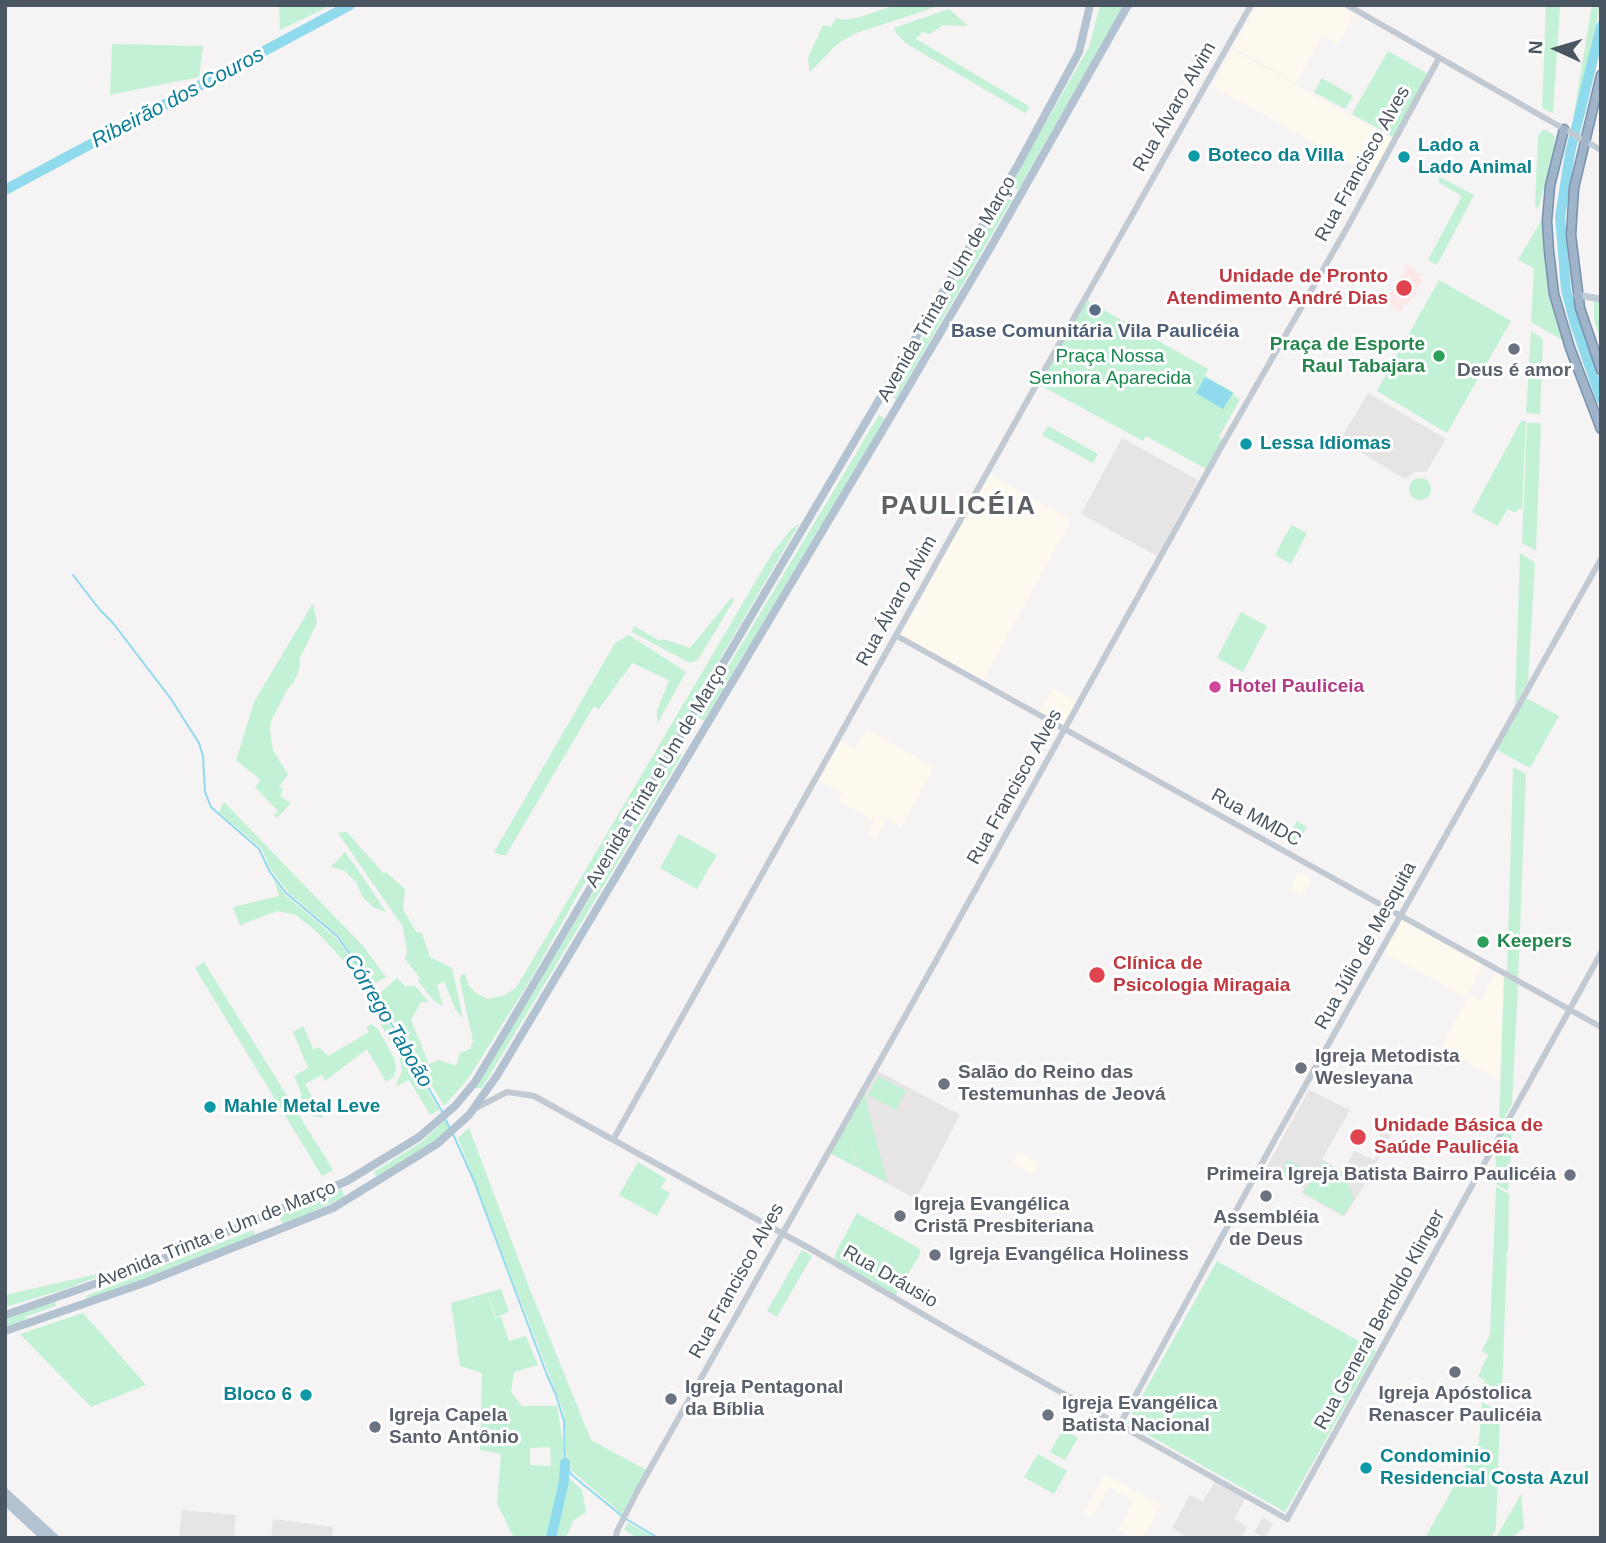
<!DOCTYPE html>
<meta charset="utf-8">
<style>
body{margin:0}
#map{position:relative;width:1606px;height:1543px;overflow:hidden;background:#f5f3f3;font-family:Helvetica,sans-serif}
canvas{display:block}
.frame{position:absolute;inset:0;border:7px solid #4a5661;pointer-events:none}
.north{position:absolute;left:1522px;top:14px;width:70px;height:70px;-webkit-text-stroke:5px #fff;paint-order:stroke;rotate:274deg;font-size:19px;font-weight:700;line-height:28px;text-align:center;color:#4a5661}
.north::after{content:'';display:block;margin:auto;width:24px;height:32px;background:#4a5661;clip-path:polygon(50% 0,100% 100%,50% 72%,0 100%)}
</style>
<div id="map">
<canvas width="1606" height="1543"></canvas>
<div class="frame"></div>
<div class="north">N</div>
</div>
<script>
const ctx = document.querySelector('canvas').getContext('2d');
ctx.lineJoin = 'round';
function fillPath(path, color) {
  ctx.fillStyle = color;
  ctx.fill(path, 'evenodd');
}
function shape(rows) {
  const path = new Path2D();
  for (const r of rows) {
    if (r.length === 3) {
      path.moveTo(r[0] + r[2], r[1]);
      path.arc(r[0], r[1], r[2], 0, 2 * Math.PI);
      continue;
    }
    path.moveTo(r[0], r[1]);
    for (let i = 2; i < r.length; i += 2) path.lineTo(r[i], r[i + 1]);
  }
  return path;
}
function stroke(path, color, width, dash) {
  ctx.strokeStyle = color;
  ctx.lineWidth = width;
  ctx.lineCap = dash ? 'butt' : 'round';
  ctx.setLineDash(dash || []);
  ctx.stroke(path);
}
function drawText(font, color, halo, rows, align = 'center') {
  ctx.font = font + ' Helvetica,sans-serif';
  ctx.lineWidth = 6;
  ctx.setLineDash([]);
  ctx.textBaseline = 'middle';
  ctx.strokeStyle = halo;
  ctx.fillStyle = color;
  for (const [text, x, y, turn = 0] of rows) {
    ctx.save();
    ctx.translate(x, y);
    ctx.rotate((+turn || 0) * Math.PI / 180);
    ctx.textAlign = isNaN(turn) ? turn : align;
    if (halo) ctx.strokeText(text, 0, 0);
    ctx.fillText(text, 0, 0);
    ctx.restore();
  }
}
const commercial = shape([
 [1257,5,1338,5,1355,14,1338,44,1322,35,1296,83,1233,48],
 [1232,49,1393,139,1372,175,1212,86],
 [989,474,1071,520,983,680,901,635],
 [1053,688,1078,702,1064,726,1039,712],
 [866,729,934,767,901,827,887,819,875,839,868,835,875,821,838,801,842,793,819,781,841,741,855,749],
 [1299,872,1312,879,1302,896,1290,889],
 [1402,919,1484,964,1466,997,1384,953],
 [1496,972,1504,976,1499,1080,1441,1048,1469,995,1481,1001],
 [1019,1152,1039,1163,1033,1174,1013,1164],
 [1105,1474,1161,1505,1143,1538,1133,1538,1118,1530,1134,1501,1109,1487,1092,1517,1084,1512]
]);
const education = shape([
 [1368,393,1446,439,1426,472,1415,472,1405,479,1340,440],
 [1122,438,1198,480,1157,556,1081,514],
 [876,1070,960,1115,916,1199,856,1167,845,1126],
 [1309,1090,1350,1110,1322,1159,1343,1172,1354,1151,1374,1160,1380,1148,1375,1145,1384,1128,1392,1133,1365,1184,1344,1217,1302,1193,1304,1189,1266,1168],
 [1215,1481,1246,1498,1234,1519,1247,1527,1241,1538,1183,1538,1184,1535,1172,1528,1190,1495,1203,1502],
 [182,1510,236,1515,234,1538,179,1538],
 [1263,1517,1273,1523,1265,1538,1254,1532],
 [273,1519,333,1527,332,1538,271,1538]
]);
const medical = shape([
 [1409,265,1416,270,1415,273,1422,275,1419,279,1423,281,1415,289,1417,291,1415,296,1413,296,1408,305,1405,304,1400,313,1390,305,1391,302,1388,301,1391,296,1389,295,1404,274,1406,266]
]);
const green = shape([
 [279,5,290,6,332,5,280,30],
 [896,5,942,5,856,33,837,44,810,72,808,58,823,25,831,27,836,18,843,20,857,18],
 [1100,5,1124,5,1018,190,1010,185,1089,47],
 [1546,5,1560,5,1553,113,1542,108],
 [1592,5,1600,5,1576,121,1573,120],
 [949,9,968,26,943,25,930,34,922,32,916,39,1030,107,1025,113,907,44,896,33,894,28],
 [112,44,203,46,199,77,110,95],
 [1388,51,1428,74,1393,137,1352,114],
 [1322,78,1353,96,1345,109,1314,92],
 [1542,130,1546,130,1555,136,1552,160,1538,209,1535,206,1538,137],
 [1440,177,1474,195,1437,265,1428,260,1462,196,1438,182],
 [1006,195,1013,198,896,399,889,395],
 [1541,221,1550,298,1564,341,1531,322,1534,268,1518,260],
 [1439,280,1511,321,1447,433,1377,391],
 [1594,299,1601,300,1601,342,1594,320],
 [1086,300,1208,369,1205,376,1235,393,1233,395,1240,399,1219,437,1224,441,1208,470,1146,436,1143,441,1038,384],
 [1531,331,1543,339,1540,414,1526,413],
 [879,415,885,419,704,721,698,717],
 [1521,421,1526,421,1522,510,1518,509,1516,513,1507,509,1498,526,1472,512],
 [1527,423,1541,423,1536,551,1522,543],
 [1048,426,1098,454,1093,463,1042,435],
 [1420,489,11],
 [799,524,669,746,577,896,529,982,468,1079,444,1106,378,995,397,978,405,986,415,986,429,1002,421,1002,411,1020,429,1064,439,1060,456,1066,460,1053,470,1049,473,1041,461,986,460,978,462,974,465,974,469,986,476,993,487,999,503,996,516,988,773,552,792,528],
 [1291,525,1307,533,1291,564,1275,555],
 [1520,553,1535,563,1528,682,1515,705],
 [732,597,734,600,699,658,694,662,688,662,632,632,634,626,660,641,663,639,690,648],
 [313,603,317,623,299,660,300,667,294,682,287,690,271,721,270,731,273,751,288,774,279,787,283,789,280,796,291,803,277,818,274,815,278,811,255,787,261,780,236,760,254,702],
 [1241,612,1267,626,1243,672,1217,658],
 [629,635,686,672,657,724,657,711,669,680,632,663,599,709,594,706,506,855,500,855,494,852,615,643],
 [1526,698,1559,716,1530,768,1497,750],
 [678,752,682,755,482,1088,475,1088],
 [1513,767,1526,774,1518,981,1507,975],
 [224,802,363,946,386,977,373,984,338,935,289,893,272,871,261,848,219,812],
 [1297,821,1307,827,1298,842,1288,836],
 [347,832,383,873,386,872,405,889,403,909,416,932,422,933,430,957,452,968,463,1019,455,1009,444,981,437,985,443,1006,434,1001,418,981,420,978,405,959,407,952,403,927,338,833],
 [679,834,717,855,697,889,660,868],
 [345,852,367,883,386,912,373,907,362,896,356,882,345,871,331,867],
 [273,877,285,895,336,938,352,959,368,987,363,991,344,961,317,932,296,915,277,911,240,925,233,907,279,896],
 [204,962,333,1170,322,1176,195,968],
 [1504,977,1518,984,1512,1104,1499,1128],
 [374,997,439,1110,430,1115,409,1080,395,1087,402,1071,400,1059,367,1000],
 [372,1024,378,1029,394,1058,396,1066,394,1077,386,1082,367,1049,325,1081,322,1075,305,1084,316,1104,320,1102,320,1109,323,1109,322,1118,311,1115,300,1097,302,1095,294,1076,308,1068,293,1032,303,1026,314,1050,319,1047,328,1056,369,1032,366,1027],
 [878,1076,906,1091,896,1110,868,1095],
 [864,1093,887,1182,857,1167,846,1127,856,1167,830,1153],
 [1512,1117,1511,1154,1508,1191,1497,1185,1495,1146],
 [445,1120,449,1129,441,1137,376,1177,374,1172,423,1141],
 [469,1128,529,1287,591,1440,648,1471,622,1514,571,1470,567,1462,564,1413,458,1138],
 [1288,1160,1311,1172,1303,1187,1280,1175],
 [1323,1161,1344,1174,1354,1199,1343,1215,1303,1193],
 [638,1162,666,1179,661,1188,670,1193,657,1216,619,1195],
 [1496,1187,1509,1194,1508,1251,1500,1265,1507,1254,1502,1391,1496,1403,1478,1394,1485,1380,1478,1376,1488,1355,1482,1351,1490,1334],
 [341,1188,345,1197,283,1225,279,1216],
 [857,1213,920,1249,920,1254,895,1296,841,1265,835,1259,836,1252],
 [253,1230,255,1235,88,1301,86,1296],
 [802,1250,812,1256,777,1317,767,1311],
 [1217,1261,1376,1351,1285,1512,1127,1423],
 [115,1270,66,1289,5,1307,5,1295],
 [501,1289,509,1312,496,1317,488,1295,495,1318,501,1317,509,1341,526,1336,538,1365,514,1372,511,1392,522,1406,557,1406,564,1447,562,1480,558,1488,548,1538,514,1538,497,1503,501,1454,480,1450,482,1373,460,1366,451,1303],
 [550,1447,551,1466,530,1465,530,1448],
 [55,1302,56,1306,27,1316,24,1321,5,1326,5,1317],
 [83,1313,146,1385,91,1407,20,1334],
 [1482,1402,1500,1413,1496,1529,1491,1538,1425,1538,1479,1442],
 [1063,1429,1078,1438,1065,1460,1050,1452],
 [1038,1454,1067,1471,1054,1494,1024,1477],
 [569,1478,582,1490,586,1512,573,1521,566,1538,555,1538],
 [1521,1494,1524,1528,1511,1538,1496,1538],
 [628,1523,656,1538,638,1538,624,1530]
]);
const water = shape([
 [1205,377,1233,393,1223,409,1196,393]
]);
const stream = shape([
 [73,575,100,610,113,623,171,699,199,743,203,756,205,792,211,807,259,849,270,872,286,893,337,936,353,958,443,1113],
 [445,1118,450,1129],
 [453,1134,474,1181,547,1375,556,1395,564,1421,565,1463,571,1474,579,1481,622,1516],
 [626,1519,658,1538]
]);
const river = shape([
 [1601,26,1570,153,1560,217,1566,290,1575,324,1601,399],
 [5,190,350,5],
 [551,1538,564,1481,565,1463]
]);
const tertiary = shape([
 [1347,5,1601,150],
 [897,636,1601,1027],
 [476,1108,507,1092,534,1096,816,1252,950,1330,1287,1519,1601,953],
 [613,1140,1049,362,1251,5],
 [1120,1424,1274,1141,1601,559],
 [616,1538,617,1531,638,1490,908,1011,1219,451,1348,226,1439,58]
]);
const secondary = shape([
 [1577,295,1601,299]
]);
const primary = shape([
 [5,1315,149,1265,347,1181,419,1137,455,1106,475,1082,504,1034,1019,163,1079,52,1090,5],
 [5,1331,144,1283,333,1208,437,1144,469,1115,498,1074,893,413,992,245,1128,5],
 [5,1492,55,1538],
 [5,1501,45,1538]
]);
const trunk = shape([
 [1601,75,1574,188,1571,235,1580,308,1601,370],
 [1564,129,1550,186,1547,221,1549,251,1554,294,1570,348,1601,429]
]);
const markers = [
 [1194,156,7,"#0f9aa8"],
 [1404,157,7,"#0f9aa8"],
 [1404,288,9,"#e0444e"],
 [1095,310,7,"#5c6f8a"],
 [1514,349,7,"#6b7280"],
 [1439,356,7,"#2e9e5b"],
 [1246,444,7,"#0f9aa8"],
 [1215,687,7,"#d1479c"],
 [1483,942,7,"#2e9e5b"],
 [1097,975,9,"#e0444e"],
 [1301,1068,7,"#6b7280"],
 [944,1084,7,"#6b7280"],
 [210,1107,7,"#0f9aa8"],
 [1358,1137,9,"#e0444e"],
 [1570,1175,7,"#6b7280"],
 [1266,1196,7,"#6b7280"],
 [900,1216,7,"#6b7280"],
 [935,1255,7,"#6b7280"],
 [1455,1372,7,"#6b7280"],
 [306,1395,7,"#0f9aa8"],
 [671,1399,7,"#6b7280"],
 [1048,1415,7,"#6b7280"],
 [375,1427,7,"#6b7280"],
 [1366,1468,7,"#0f9aa8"]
];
const streetNames = [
 ["Rua Álvaro Alvim",1175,107,-60],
 ["Rua Francisco Alves",1363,164,-61],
 ["Avenida Trinta e Um de Março",947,289,-60],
 ["Rua Álvaro Alvim",897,601,-61],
 ["Avenida Trinta e Um de Março",657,776,-59],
 ["Rua Francisco Alves",1015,787,-61],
 ["Rua MMDC",1256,818,29],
 ["Rua Júlio de Mesquita",1366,946,-61],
 ["Avenida Trinta e Um de Março",216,1235,-22],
 ["Rua Dráusio",890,1277,30],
 ["Rua Francisco Alves",737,1281,-61],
 ["Rua General Bertoldo Klinger",1380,1320,-61]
];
const cultureNames = [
 ["Lado a",1418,146],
 ["Lado Animal",1418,168],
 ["Boteco da Villa",1208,156],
 ["Lessa Idiomas",1260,444],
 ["Mahle Metal Leve",224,1107],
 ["Bloco 6",292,1395,"right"],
 ["Condominio",1380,1457],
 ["Residencial Costa Azul",1380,1479]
];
const healthNames = [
 ["Unidade de Pronto",1388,277,"right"],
 ["Atendimento André Dias",1388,299,"right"],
 ["Clínica de",1113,964],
 ["Psicologia Miragaia",1113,986],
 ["Unidade Básica de",1374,1126],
 ["Saúde Paulicéia",1374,1148]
];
const serviceNames = [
 ["Base Comunitária Vila Paulicéia",1095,332]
];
const leisureNames = [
 ["Praça de Esporte",1425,345],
 ["Raul Tabajara",1425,367],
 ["Keepers",1497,942,"left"]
];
const parkNames = [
 ["Praça Nossa",1110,357],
 ["Senhora Aparecida",1110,379]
];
const worshipNames = [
 ["Deus é amor",1514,371,"center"],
 ["Igreja Metodista",1315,1057],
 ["Wesleyana",1315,1079],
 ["Salão do Reino das",958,1073],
 ["Testemunhas de Jeová",958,1095],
 ["Primeira Igreja Batista Bairro Paulicéia",1556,1175,"right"],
 ["Igreja Evangélica",914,1205],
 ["Cristã Presbiteriana",914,1227],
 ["Assembléia",1266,1218,"center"],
 ["de Deus",1266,1240,"center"],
 ["Igreja Evangélica Holiness",949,1255],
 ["Igreja Pentagonal",685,1388],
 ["da Bíblia",685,1410],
 ["Igreja Apóstolica",1455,1394,"center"],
 ["Renascer Paulicéia",1455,1416,"center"],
 ["Igreja Evangélica",1062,1404],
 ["Batista Nacional",1062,1426],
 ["Igreja Capela",389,1416],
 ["Santo Antônio",389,1438]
];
const hotelNames = [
 ["Hotel Pauliceia",1229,687]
];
const waterNames = [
 ["Ribeirão dos Couros",178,98,-28],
 ["Córrego Taboão",388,1021,59]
];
const districtNames = [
 ["PAULICÉIA",959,507]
];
fillPath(commercial, '#fdf9ef');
fillPath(education, '#e6e4e5');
fillPath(medical, '#fce8e6');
fillPath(green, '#c3f1d5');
fillPath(water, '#90daee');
stroke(stream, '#90daee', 2);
stroke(river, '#90daee', 10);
stroke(trunk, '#7690ad', 11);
stroke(tertiary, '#c1cad2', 6);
stroke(secondary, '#c1cbd6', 7);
stroke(primary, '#b3c2d1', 8);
stroke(trunk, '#9fb4c9', 8);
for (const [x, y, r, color] of markers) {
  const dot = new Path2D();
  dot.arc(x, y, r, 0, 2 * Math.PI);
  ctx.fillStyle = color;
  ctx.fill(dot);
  stroke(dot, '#fff', 2.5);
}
drawText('19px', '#4a5661', '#fff', streetNames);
drawText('bold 19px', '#0d838f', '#fff', cultureNames, 'left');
drawText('bold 19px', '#be3a42', '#fff', healthNames, 'left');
drawText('bold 19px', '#4e5e75', '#fff', serviceNames);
drawText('bold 19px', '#27864d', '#fff', leisureNames, 'right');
drawText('19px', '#17864f', '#fff', parkNames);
drawText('bold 19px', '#5b616d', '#fff', worshipNames, 'left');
drawText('bold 19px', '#b23c85', '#fff', hotelNames, 'left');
drawText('italic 21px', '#0c7c9b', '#fff', waterNames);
ctx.letterSpacing = '2px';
drawText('bold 26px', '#5f6368', '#fff', districtNames);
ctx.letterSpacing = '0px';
</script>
